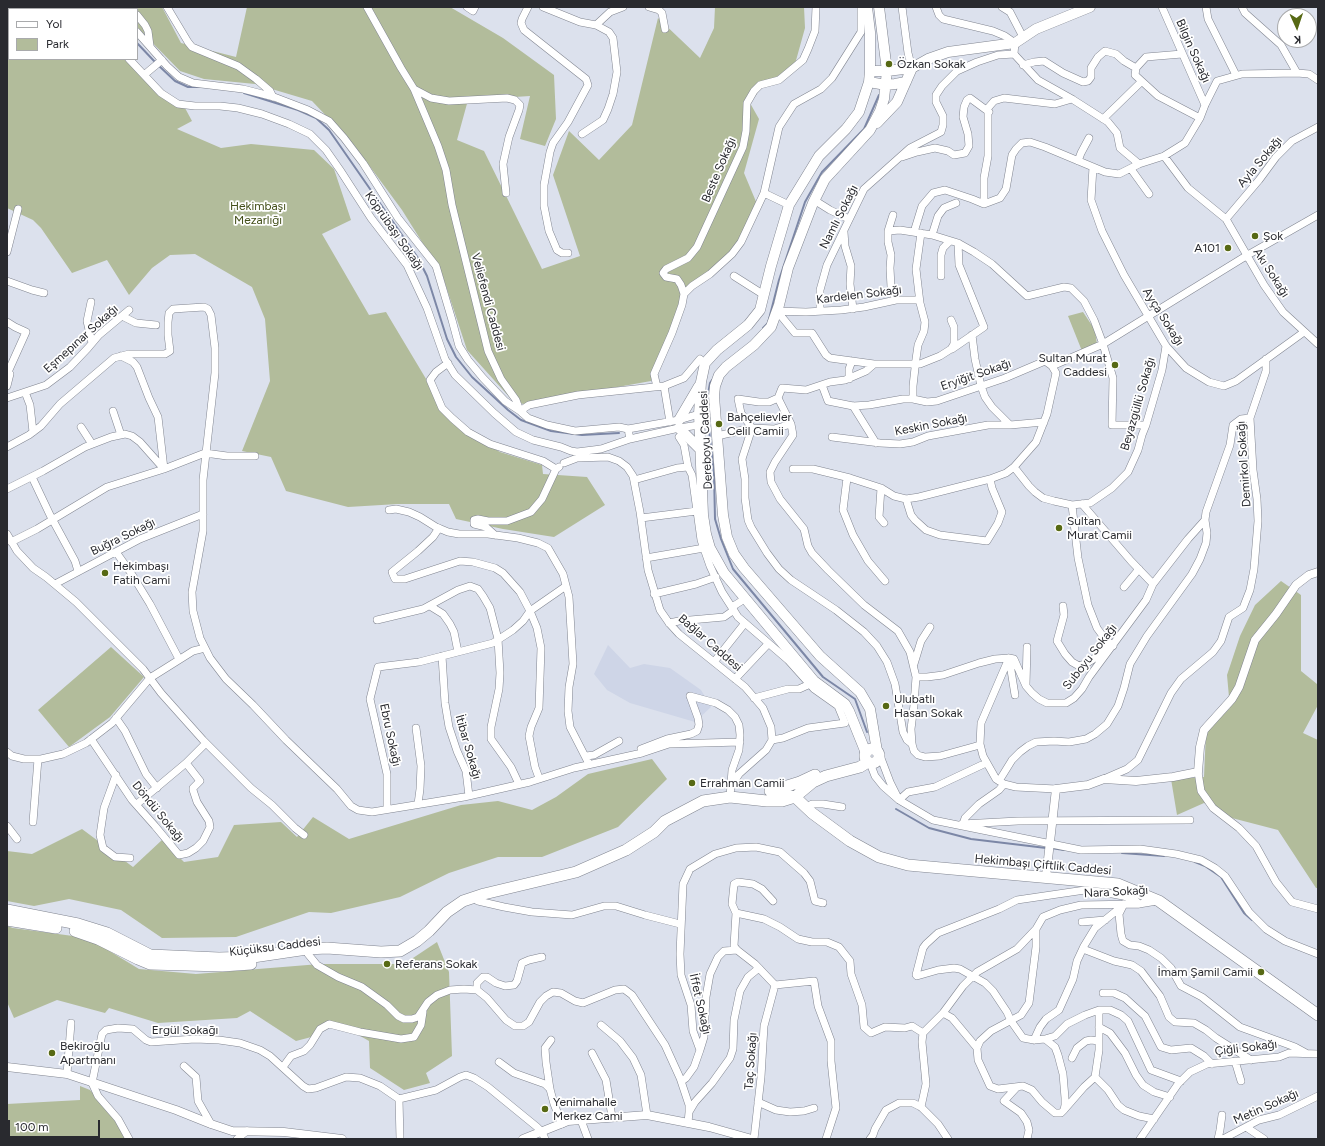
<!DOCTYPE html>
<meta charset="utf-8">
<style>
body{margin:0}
#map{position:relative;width:1325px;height:1146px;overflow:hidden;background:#dce1ed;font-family:Figtree,sans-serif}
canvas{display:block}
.frame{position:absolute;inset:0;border:8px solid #292a2f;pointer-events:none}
.legend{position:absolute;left:8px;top:8px;width:130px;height:52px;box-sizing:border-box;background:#fff;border:1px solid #a9aaac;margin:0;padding:5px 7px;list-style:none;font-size:12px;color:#292a2f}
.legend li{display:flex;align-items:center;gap:8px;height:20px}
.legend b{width:20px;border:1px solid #a9aaac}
.north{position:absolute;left:1277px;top:8px;width:40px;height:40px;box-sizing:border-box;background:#fff;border:1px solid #a9aaac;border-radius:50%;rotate:177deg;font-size:11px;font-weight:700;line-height:16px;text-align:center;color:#292a2f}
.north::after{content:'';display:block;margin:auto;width:14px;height:18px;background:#576914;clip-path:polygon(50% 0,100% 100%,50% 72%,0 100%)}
.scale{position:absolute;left:8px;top:1120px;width:92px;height:18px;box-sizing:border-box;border:2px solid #292a2f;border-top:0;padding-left:5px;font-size:12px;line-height:14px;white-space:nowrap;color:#292a2f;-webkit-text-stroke:3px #fff;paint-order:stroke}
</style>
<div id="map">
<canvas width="1325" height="1146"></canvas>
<div class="frame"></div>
<ul class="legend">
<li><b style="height:5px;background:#fff"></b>Yol</li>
<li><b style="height:11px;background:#b2bc9b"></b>Park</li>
</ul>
<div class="north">K</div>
<div class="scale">100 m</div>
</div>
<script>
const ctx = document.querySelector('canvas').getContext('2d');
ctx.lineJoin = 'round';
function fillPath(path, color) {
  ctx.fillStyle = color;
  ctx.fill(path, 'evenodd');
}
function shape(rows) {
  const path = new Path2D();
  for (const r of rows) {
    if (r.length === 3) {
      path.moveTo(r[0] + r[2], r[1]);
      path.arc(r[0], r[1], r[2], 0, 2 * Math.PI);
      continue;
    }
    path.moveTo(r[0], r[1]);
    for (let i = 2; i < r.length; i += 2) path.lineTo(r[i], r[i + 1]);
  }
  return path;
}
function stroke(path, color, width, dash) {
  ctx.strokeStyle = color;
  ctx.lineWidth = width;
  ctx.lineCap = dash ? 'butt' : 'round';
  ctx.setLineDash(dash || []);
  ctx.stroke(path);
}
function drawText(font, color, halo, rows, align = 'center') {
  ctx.font = font + ' Figtree,sans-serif';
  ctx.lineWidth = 3.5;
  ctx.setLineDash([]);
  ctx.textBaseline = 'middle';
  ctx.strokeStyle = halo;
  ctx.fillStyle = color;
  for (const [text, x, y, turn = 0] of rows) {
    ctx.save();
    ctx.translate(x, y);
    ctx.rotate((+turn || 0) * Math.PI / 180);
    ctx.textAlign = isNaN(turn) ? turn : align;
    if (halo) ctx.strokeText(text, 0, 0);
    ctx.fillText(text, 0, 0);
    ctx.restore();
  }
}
const built = shape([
 [608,645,630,668,644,664,670,668,701,690,711,707,695,722,630,703,607,690,594,674]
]);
const green = shape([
 [7,7,71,7,73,9,9,9,9,59,124,59,157,91,172,102,185,108,192,121,177,129,221,148,251,144,314,150,334,169,351,220,322,234,369,315,386,312,453,424,500,452,542,465,543,474,587,477,605,505,554,537,503,529,456,519,449,504,398,504,348,507,286,491,271,457,242,451,270,381,265,319,252,287,195,254,170,255,152,268,129,295,107,260,72,273,41,228,33,220,7,208],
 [117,7,162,7,181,43,236,57,247,7,450,7,503,38,554,75,556,119,545,146,520,139,530,96,468,100,457,140,484,151,542,269,580,256,553,175,569,131,599,160,632,125,658,18,700,58,714,28,715,7,804,7,805,28,795,64,762,87,750,103,759,119,744,173,757,204,732,256,688,285,651,381,523,404,511,399,467,350,442,274,402,210,354,145,312,101,255,84,204,79,180,71,137,27,137,9,119,9],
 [1083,312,1095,330,1097,345,1082,351,1068,316],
 [1281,581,1301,595,1301,671,1317,684,1318,705,1303,733,1318,740,1318,888,1316,888,1278,830,1228,817,1204,803,1177,815,1171,779,1204,777,1206,731,1230,708,1227,675,1240,636,1255,605],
 [111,647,144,677,110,717,69,747,38,710],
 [652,759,667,779,618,827,542,857,498,857,449,873,400,897,331,913,309,912,236,937,162,938,121,910,69,899,34,906,7,901,7,851,32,854,82,829,133,867,162,840,184,862,218,857,234,825,281,822,297,837,313,817,349,839,461,805,498,801,532,810,556,797,588,774],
 [7,926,13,928,88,938,139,969,196,974,320,964,404,964,437,942,449,972,452,1056,426,1073,430,1083,404,1090,370,1068,369,1041,355,1033,329,1026,319,1035,296,1041,250,1011,237,1018,158,1023,109,1008,105,1013,57,1000,14,1018,7,1002],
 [80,1086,90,1090,118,1120,128,1139,7,1139,7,1104,80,1100]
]);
const stream = shape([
 [103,7,105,9],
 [137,43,155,62],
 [158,65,175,81,188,87,201,87],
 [244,93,298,110,316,118,329,130,418,258,427,276,447,339,456,357,472,377,508,410,521,420,551,431,582,435,619,433],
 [763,328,768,323,779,280,805,202,822,172,864,129,879,95],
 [706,405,710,383,712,380],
 [709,430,714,473,715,519,721,539,733,569,823,677,855,699,867,732],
 [896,809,929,828,971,839,1046,848],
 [1051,848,1064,850],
 [1122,853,1164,856],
 [1195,862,1205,866,1221,877,1244,913,1252,920]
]);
const minor = shape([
 [83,7,85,9],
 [114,7,116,9],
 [131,7,132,9],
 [167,7,188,42,192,47,238,66,256,79,270,91,273,97],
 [367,7,401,68,414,89,431,98,449,101,507,98,515,100,520,105,519,110,509,137,503,164,506,193],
 [467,7,473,11,475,7],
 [528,7,522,19,521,23,524,30,586,79,588,85,568,122,553,143,550,152,544,185,544,206,549,231,557,250,562,253,568,253],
 [543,7,580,22,596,25,609,32,613,38,617,72,613,94,608,109,603,120,582,134],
 [649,7,659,10,662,13,665,29],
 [902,7,908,53,912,68],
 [936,7,939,15,943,19,993,31,1005,36,1015,43,1014,54,1038,80,1072,99,1108,122,1117,133,1120,148,1139,164],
 [1002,7,1010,12,1023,37],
 [1162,7,1205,105],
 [1206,7,1208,19,1236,75],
 [1242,7,1245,13,1281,45,1297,73],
 [137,15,145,25,148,31,150,46],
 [596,25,610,12,623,7],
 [137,32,167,66,179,77,193,83,243,89,274,97,308,110,329,121,344,138,363,163,398,218,436,266,452,320,459,346,468,360,483,378,505,401,520,411,528,418,547,425,575,431,619,427,628,429,630,439],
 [1182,54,1146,57,1136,68,1135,75,1158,96,1200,118],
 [129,59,161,93,178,104,195,106,220,106,238,108,262,114,289,124,310,134,326,150,340,170,371,218,407,265,427,308,445,359,455,375,494,413,516,432,533,440,561,447,571,451,577,452,601,449,630,439,679,428,699,425],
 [1023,65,1034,62,1044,61,1063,73,1083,82,1088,81,1091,77,1091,68,1098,57,1105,51,1116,54,1124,61,1136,68],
 [144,75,162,60],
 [414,89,438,146,446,170,452,205,488,351,501,379,516,400,520,411,529,405,578,395,664,386,670,422],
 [1103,119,1141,82],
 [1164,156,1188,188,1226,219,1264,285,1283,312,1318,344],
 [902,157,917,152,935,148,948,151,954,155,965,153,969,146,968,134,963,117,964,107,967,100,970,98,989,112],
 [1078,161,1081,153,1089,138],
 [1093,167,1091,200,1102,231,1124,275,1166,346,1186,368,1209,382,1224,386,1236,381,1304,332],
 [1131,169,1149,194],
 [764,193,789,205],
 [814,200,830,210,849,219],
 [984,204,984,178,988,156,988,108,994,101,1004,98,1055,104,1072,99],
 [893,215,888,231,888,242,891,255,890,268,891,287,896,300],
 [1226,219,1259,180,1276,157,1292,141,1318,127],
 [888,231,900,230,932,235,958,243,974,252,992,264,1027,296,1064,287,1071,288,1084,301,1094,320,1103,344,1113,378,1112,425,1146,425],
 [844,232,845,246,851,266,850,284,853,309],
 [914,232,922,206,933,193,945,190,972,199,984,204,1000,198,1006,189,1012,155,1016,149,1022,143,1030,142,1045,147,1105,172,1119,174,1139,164,1164,156,1185,143,1200,118,1205,105,1217,81,1242,74,1297,73,1309,74,1318,80],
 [932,235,938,216,944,208,956,203],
 [7,252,18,209],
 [734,276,764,295],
 [941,276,941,255,943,248,950,241],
 [7,281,32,290,44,293],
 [684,294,681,285,677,279,666,277,663,273,666,269,688,258,697,247,743,147,746,131,747,103,754,91,760,85,779,80,803,60,808,49,815,31,816,7],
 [91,302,87,321,92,343],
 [777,311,806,312,841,310,864,307,896,300,919,300],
 [777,311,795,333,812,333,826,355,830,358,874,364],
 [820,311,820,290,827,265,864,189,910,148,941,132,943,125,943,116,936,102,936,95,942,86,957,71,977,62,998,55,1014,54],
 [122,316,136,323,156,325],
 [951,320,954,327,954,344,951,349,940,356,920,364,874,364,866,371,845,380,830,382,806,390,782,388,778,398,791,424,793,435,775,462,770,472,771,482,780,499,804,529,808,546,812,553,828,570,864,605,898,631,910,652,916,677,914,705,911,729,912,744,914,751,918,755,925,757,940,756,980,745],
 [7,322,15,327,26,332,8,372],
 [972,335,975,359,981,386,985,397,992,407,1010,425,1044,422],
 [952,349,984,327,959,265,958,243],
 [448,363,436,372,430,380,442,408,452,418,468,432,490,444,543,461,556,469],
 [1052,366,1103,344,1246,256,1318,215],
 [7,372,10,374,7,386],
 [849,379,849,369,852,361],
 [822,385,828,401,853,406,869,405,903,399,913,399,913,386,916,359,918,345,924,331,925,322,920,303,916,269,921,233],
 [664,386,684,378,700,359],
 [657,387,654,374,672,333,682,305,684,294,692,286,710,274,732,254,741,242,764,193,779,127,794,104,821,89,832,78,861,32,861,7],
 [25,392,30,405,33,432],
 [7,398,46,385,70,367,88,348,99,335,129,310],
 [853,406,876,443],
 [113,411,121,435],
 [81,427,92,444],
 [752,428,742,459,745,479,745,498,748,520,751,527,767,553,779,569,791,580,836,610,864,632,877,646,887,662,895,684,903,732,907,740,912,744],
 [752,428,741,413,738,399,759,402,769,402,778,398],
 [628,429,679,420,699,414],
 [717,436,752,428,774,429,791,424],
 [679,437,684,445,688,467],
 [832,437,880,443,900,444,913,442,928,436,988,425,1010,425],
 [7,447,29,435,41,426,60,404,114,358,129,354,165,354,170,351,168,335,168,322,169,313,173,309,204,307,208,309,211,315,215,348,215,373,203,480,203,531,192,592,193,611,200,638,210,658,226,679,253,705,286,740,337,789,351,806,358,810,372,812,464,797,530,782,574,768,642,753,669,744,740,742],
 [564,463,577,458,608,457,619,461,627,467,633,476,640,512,648,570,660,610,669,623,679,634,745,687,763,708,771,727,772,740,766,750,739,774,732,785],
 [1014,467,1029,486,1035,492,1043,498,1054,501,1072,505,1090,503,1112,488,1128,472,1138,450,1142,435,1146,425,1162,370,1166,346],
 [793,469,813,469,850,478,881,488,894,496,906,499,919,497,990,479,1006,473,1014,467,1036,442,1047,414,1056,373,1052,366,1045,361,1005,378,937,401,927,402,913,399],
 [32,477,50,515,75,561,78,571],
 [847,478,843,510,853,535,868,561,885,581],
 [634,480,677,468,688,467,692,475,701,540,710,566,722,592,738,617,788,660,814,689,838,706,845,723,808,728,783,738,772,740],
 [881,488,879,517,884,523],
 [7,489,43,471,85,447,111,437,125,434,132,436,140,442,164,469,205,453,227,456,255,456],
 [906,499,911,515,915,520,926,530,940,535,987,541,998,523,1002,512,992,488,990,479],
 [1082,504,1131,561,1153,584],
 [1072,505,1078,558,1088,605,1097,628,1105,639,1113,646],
 [389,510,396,509,409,512,420,517,436,527,448,532,459,534,488,534,518,538,538,543,548,548,563,574,569,597,573,664,569,687,568,711,570,727,589,764],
 [641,518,697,511],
 [439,528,433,537,418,551,392,572,395,579,405,579,460,561,473,562,495,568,503,573,520,592,530,611,537,628,541,648,539,708,531,727,529,736,535,767,539,778],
 [7,534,17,551,33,568,46,577,76,602,143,669,161,693,203,740,251,788,272,805,295,828,304,835],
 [495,535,486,527,474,524,474,520,478,519,488,521,507,521,531,512,542,499,556,469,559,467],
 [11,542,37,529,107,487,164,469,158,417,149,398,137,367,133,362,121,356],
 [116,552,131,573,150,604,179,659],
 [646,558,704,548],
 [55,584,140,539,203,514],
 [1124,587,1139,569],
 [654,594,696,584,716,577],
 [430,606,443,614,450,624,454,632,458,652],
 [1063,606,1064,615,1057,641,1065,654,1072,662,1079,666,1087,663,1095,658,1110,644],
 [732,607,746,598],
 [377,620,423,609,458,590,470,586,478,589,483,596,490,608,498,639,500,673,499,689,491,727,491,739,511,767,519,784],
 [669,623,679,621,724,617,734,610],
 [442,656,445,703,449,727,457,751,466,771,469,796],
 [1009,658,981,723,980,744,983,756,996,779,1004,784,1016,787,1056,789],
 [1009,658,1015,695],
 [714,662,745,623],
 [914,664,921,641,930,627],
 [916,677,927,677,943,675,979,663,995,659,1009,658,1014,659,1026,686,1032,693,1039,699,1047,703,1066,703,1074,698,1082,689,1089,677,1146,600,1153,584,1188,539,1205,520],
 [735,679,768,644],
 [1026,685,1027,647],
 [690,696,716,703,728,710,735,717,739,725,740,735,739,750,732,770,730,797],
 [754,698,788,689,799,689,810,684],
 [116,718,125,731,146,774,157,788],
 [416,728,421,766,420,789,418,804],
 [91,739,132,800,155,826,179,855,188,853,196,848,203,841,210,827,209,821,197,802,193,790,193,788,200,781,186,763,206,743],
 [641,749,667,739,691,734,697,731,699,725,698,718,690,696],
 [7,752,12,756,24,759,41,759,63,754,86,743,112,723,150,678,193,651,205,648],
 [879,753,890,782,897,796],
 [586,756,594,755,619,741],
 [870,763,875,776,883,786,899,800,933,820,1081,850,1140,849,1176,854,1201,860,1215,868,1225,876,1249,912,1266,929,1285,941,1318,954],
 [1198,772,1201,791,1213,808,1239,828,1256,846,1276,882,1292,902,1318,909],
 [116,775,104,808,100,835,103,848,115,857,130,858],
 [1104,779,1127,769,1138,760,1171,693,1181,679,1213,652,1221,641,1229,617,1243,608,1250,590,1254,569,1258,521,1257,499,1253,470,1250,418,1266,371,1266,359],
 [999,781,1012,760,1020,752,1028,746,1036,742,1054,741,1069,742,1086,739,1095,734,1107,724,1118,706,1124,688,1130,664,1147,636,1192,574,1200,559,1206,543,1207,533,1205,520,1206,512,1230,445,1233,425,1241,419,1250,418],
 [899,800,908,792,935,787,986,763],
 [137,804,186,763],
 [806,808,812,804,823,804,842,807],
 [387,809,387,774,370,699,378,667,419,662,493,643,513,630,523,621,530,611,566,586],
 [33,822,38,759],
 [962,824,1018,821,1190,820],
 [963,824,965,818,979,804,999,790,1004,784],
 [7,826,17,839],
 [478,901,504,907,532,912,572,915,604,906,616,906,645,915,680,924],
 [773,901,762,889,753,884,738,882,734,884,732,904,736,913,734,946,737,950,755,964,775,985,814,981,818,1006,831,1041,831,1061,836,1108,826,1139],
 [1124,904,1119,914,1121,934,1123,941,1130,945,1139,946,1149,950,1161,958,1171,968,1181,986,1202,997,1240,1027,1295,1047,1306,1053],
 [736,913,764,919,780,927,798,939,812,942,827,942,839,947,850,961,851,974,862,1005,864,1027,871,1033,885,1027,905,1028,912,1026,923,1033],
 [1082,922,1105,920],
 [307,949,308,954,317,965,338,977,362,987,387,1005,398,1016,404,1019,412,1019,418,1017,428,1002,437,995,450,990,464,989,477,990,487,998,506,1020,515,1026,523,1026,529,1022,540,1002,546,996,553,992,561,993,575,1001,583,1003,615,990,624,989,632,995,665,1045,680,1078,689,1105,689,1112],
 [1083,949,1114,961,1132,965,1141,971,1160,996,1169,1017,1175,1022,1194,1023,1206,1030,1216,1038,1251,1060],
 [477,990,477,983,483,977,487,977,496,983,505,986,514,985,517,981,522,963,529,960,542,957],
 [1103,993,1114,993,1125,998,1136,1008,1145,1016,1161,1047,1171,1050,1191,1048,1204,1056,1212,1064],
 [943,1013,952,1018,977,1048,978,1060,990,1086,998,1089,1023,1086,1032,1090,1042,1102,1055,1113,1061,1113,1064,1110,1065,1105,1065,1098,1063,1074,1058,1055,1055,1047,1045,1039,1034,1040,1023,1038,1011,1021,1007,1012,993,991,985,983,960,969,954,968,938,970,917,976,916,975,923,948,926,944,938,933,999,909,1017,900,1085,890,1102,892,1123,896,1135,900,1139,904],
 [601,1025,620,1041,633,1058,641,1075,647,1115],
 [1099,1027,1110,1033,1125,1053,1136,1075,1143,1085,1154,1092,1170,1097],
 [1045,1039,1055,1036,1067,1024,1085,1015,1099,1010,1110,1010,1121,1015,1128,1021,1151,1070,1181,1081],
 [551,1040,545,1048,546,1062,550,1089,554,1104,562,1124],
 [1034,1040,1040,1027,1046,1019,1059,1010,1073,979,1077,961,1084,946,1095,928,1121,907],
 [977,1048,980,1041,991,1031,1021,1015,1029,1003,1036,947,1036,929,1043,917,1060,910,1081,905,1139,904,1157,901],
 [700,1050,704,1037,706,997,710,974,718,957,724,951,737,950],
 [592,1053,606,1080,612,1117],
 [1072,1058,1077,1048,1086,1041,1091,1040,1099,1041],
 [1235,1061,1241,1081],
 [499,1062,514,1073,545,1084,550,1089],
 [184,1066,196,1077,198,1101,211,1124],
 [283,1067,291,1056,304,1051,310,1045,320,1029,329,1024,360,1032,401,1039,414,1037,421,1025,423,1012],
 [67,1074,71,1023],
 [1095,1077,1099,1050,1099,1010],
 [682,1081,686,1078,694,1067,700,1050,693,1031,691,1005,681,975,680,954,683,884,690,869,715,854,736,848,756,847,780,852,804,873,810,881,815,901,823,903],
 [1017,1087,1004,1101,1021,1113,1027,1122,1029,1130,1027,1139],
 [399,1099,400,1139],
 [758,1102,776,1110,790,1112,804,1111,814,1108],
 [921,1107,926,1084,922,1042,923,1033,943,1013,963,986,977,972,1017,949,1036,929],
 [1064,1110,1084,1087,1095,1077,1108,1090,1118,1105,1124,1110,1139,1116,1154,1119],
 [581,1120,588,1139],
 [688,1123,689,1112,695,1102,712,1083,730,1058,733,1049,734,1020,740,991,748,977,759,968],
 [1246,1127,1264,1139],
 [129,1139,118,1119,98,1096,92,1083,102,1034,106,1030,118,1028,133,1029,146,1040,151,1042,195,1039,219,1040,240,1043,260,1050,270,1056,303,1086,308,1089,316,1088,346,1077,360,1078,380,1086,399,1099,436,1090,460,1077,466,1075,474,1078,488,1087,537,1127,542,1132,545,1139],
 [237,1139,247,1131],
 [754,1139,761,1077,764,1026,775,985],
 [870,1139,873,1135,875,1129,886,1110,899,1103,913,1103,921,1107,938,1124,948,1139],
 [1140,1139,1178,1084,1190,1072,1207,1064,1279,1057,1289,1053,1318,1054],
 [1218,1139,1220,1130,1222,1115],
 [1223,1139,1259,1120,1279,1115,1318,1096]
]);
const tertiary = shape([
 [1046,877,1056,789,1088,785,1104,779,1136,781,1173,777,1198,772,1200,747,1204,730,1232,699,1239,687,1255,640,1276,614,1296,585,1309,575,1318,572],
 [7,1067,67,1074,176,1110,211,1124,232,1131,284,1132,342,1139],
 [523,1139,568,1121,647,1115,709,1127,752,1139]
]);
const secondary = shape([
 [870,71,887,71,912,68,928,59,948,52,1015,43,1036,29,1090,7],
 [869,82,886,85,895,84,906,82],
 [877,123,897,102,912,68],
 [679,420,699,386],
 [679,428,701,450],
 [877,751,870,709,860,692,820,656,744,568,734,554,727,537,723,515,714,396,715,386,719,375,726,367,754,345,771,327,779,305,788,268,813,203,825,179,870,130,880,111,884,99,887,71,879,7],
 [866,753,849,711,845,704,814,681,724,573,710,548,706,534,703,515,699,414,701,382,705,363,717,350,748,325,760,310,771,266,789,205,819,156,846,129,859,112,869,82,870,71,870,32,867,7]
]);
const primary = shape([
 [872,756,7],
 [770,791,795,797,812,813,850,841,879,857,908,865,1118,884,1159,901,1318,1015],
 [771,791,800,782,815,775],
 [7,910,78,924,107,933,150,955,219,958,253,957,307,949,327,948,381,952,400,951,417,941,429,931,447,912,463,901,484,894,576,872,626,850,654,832,665,821,703,801,730,797,767,801,782,801,795,797,813,782,826,776,860,767,868,762],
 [7,920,56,928],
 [75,931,98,939,138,959,150,964,222,966,251,964]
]);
const markers = [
 [889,64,4,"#576914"],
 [1255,236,4,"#576914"],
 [1228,248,4,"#576914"],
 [1115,365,4,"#576914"],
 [719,424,4,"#576914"],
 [1059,528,4,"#576914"],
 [105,573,4,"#576914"],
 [886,706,4,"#576914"],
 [692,783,4,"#576914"],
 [387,964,4,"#576914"],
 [1261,972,4,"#576914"],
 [52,1053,4,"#576914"],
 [545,1109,4,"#576914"]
];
const streetNames = [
 ["Bilgin Sokağı",1193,51,66],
 ["Ayla Sokağı",1260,162,-50],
 ["Beste Sokağı",719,170,-67],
 ["Namlı Sokağı",839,217,-63],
 ["Köprübaşı Sokağı",394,231,55],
 ["Akı Sokağı",1271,273,57],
 ["Kardelen Sokağı",859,295,-7],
 ["Veliefendi Caddesi",488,302,75],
 ["Ayça Sokağı",1163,317,58],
 ["Eşmepınar Sokağı",81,339,-42],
 ["Eryiğit Sokağı",976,375,-19],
 ["Beyazgüllü Sokağı",1138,404,-74],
 ["Keskin Sokağı",931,425,-11],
 ["Dereboyu Caddesi",706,440,-93],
 ["Demirkol Sokağı",1244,464,-94],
 ["Buğra Sokağı",123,537,-26],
 ["Bağlar Caddesi",710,643,41],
 ["Suboyu Sokağı",1090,657,-52],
 ["Ebru Sokağı",390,735,78],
 ["İtibar Sokağı",468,747,74],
 ["Döndü Sokağı",158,812,51],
 ["Hekimbaşı Çiftlik Caddesi",1043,865,5],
 ["Nara Sokağı",1116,892,-3],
 ["Küçüksu Caddesi",275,947,-7],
 ["İffet Sokağı",700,1004,77],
 ["Ergül Sokağı",185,1030],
 ["Çiğli Sokağı",1246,1048,-7],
 ["Taç Sokağı",751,1061,-86],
 ["Metin Sokağı",1266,1107,-24]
];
const poiNames = [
 ["Özkan Sokak",897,64],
 ["Şok",1263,236],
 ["A101",1220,248,"right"],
 ["Sultan Murat",1107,358,"right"],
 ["Caddesi",1107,372,"right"],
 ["Bahçelievler",727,417],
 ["Celil Camii",727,431],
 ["Sultan",1067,521],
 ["Murat Camii",1067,535],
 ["Hekimbaşı",113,566],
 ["Fatih Cami",113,580],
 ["Ulubatlı",894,699],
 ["Hasan Sokak",894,713],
 ["Errahman Camii",700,783],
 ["Referans Sokak",395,964],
 ["İmam Şamil Camii",1253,972,"right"],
 ["Bekiroğlu",60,1046],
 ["Apartmanı",60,1060],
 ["Yenimahalle",553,1102],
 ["Merkez Cami",553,1116]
];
const parkNames = [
 ["Hekimbaşı",258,206],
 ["Mezarlığı",258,220]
];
fillPath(built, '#ced5e7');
fillPath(green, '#b2bc9b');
stroke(stream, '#7c87a6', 2);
stroke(minor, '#818590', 8);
stroke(tertiary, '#818590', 9);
stroke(secondary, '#818590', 11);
stroke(primary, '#818590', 12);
stroke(minor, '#fff', 7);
stroke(tertiary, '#fff', 8);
stroke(secondary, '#fff', 10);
stroke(primary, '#fff', 11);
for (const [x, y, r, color] of markers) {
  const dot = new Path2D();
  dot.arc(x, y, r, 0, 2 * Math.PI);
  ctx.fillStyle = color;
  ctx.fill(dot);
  stroke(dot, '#fff', 1.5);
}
drawText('12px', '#292a2f', '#fff', streetNames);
drawText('12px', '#292a2f', '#fff', poiNames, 'left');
drawText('12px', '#434f19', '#fff', parkNames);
</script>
